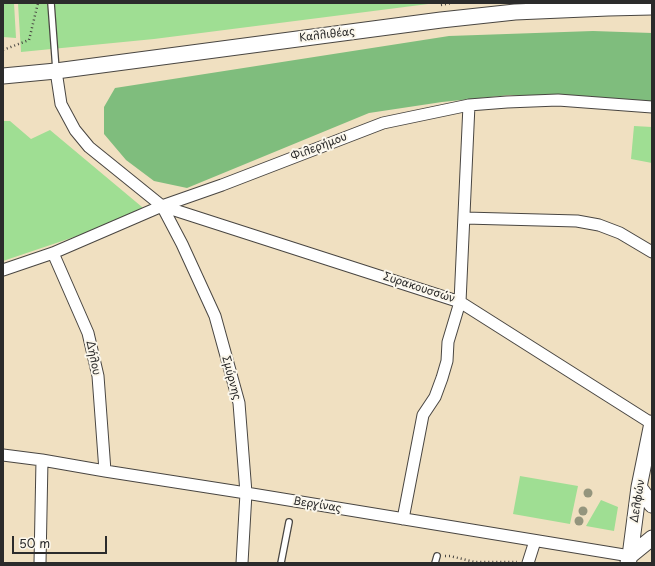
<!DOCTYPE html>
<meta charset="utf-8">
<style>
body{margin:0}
#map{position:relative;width:655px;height:566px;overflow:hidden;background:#f0e0c1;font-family:"Playpen Sans",sans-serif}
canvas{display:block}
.frame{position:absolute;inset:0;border:4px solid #2b2b2b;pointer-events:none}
.scale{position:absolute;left:12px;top:536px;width:95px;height:18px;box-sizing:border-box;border:2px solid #2b2b2b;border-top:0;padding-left:5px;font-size:12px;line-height:14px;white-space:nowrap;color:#2b2b2b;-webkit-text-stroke:3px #fbf7ec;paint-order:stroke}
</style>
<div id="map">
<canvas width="655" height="566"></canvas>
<div class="frame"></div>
<div class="scale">50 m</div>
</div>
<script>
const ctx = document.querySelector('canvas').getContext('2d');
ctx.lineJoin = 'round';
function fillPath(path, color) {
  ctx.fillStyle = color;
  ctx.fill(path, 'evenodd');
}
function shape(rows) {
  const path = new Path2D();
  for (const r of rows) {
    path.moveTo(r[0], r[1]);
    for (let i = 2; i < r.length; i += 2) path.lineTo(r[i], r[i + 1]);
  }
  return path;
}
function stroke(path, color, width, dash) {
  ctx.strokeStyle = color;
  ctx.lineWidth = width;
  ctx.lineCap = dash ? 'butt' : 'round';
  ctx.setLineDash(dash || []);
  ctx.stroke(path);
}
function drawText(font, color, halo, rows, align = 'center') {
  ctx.font = font + ' "Playpen Sans",sans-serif';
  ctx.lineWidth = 4;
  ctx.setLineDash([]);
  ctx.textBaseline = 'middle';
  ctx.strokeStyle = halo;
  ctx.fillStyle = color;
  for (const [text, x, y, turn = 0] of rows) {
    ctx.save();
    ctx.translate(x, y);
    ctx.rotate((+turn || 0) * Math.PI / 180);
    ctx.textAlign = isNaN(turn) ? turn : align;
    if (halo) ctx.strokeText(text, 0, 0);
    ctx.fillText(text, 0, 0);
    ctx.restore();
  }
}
const green = shape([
 [3,3,14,3,16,38,3,37],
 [18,3,436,3,154,39,21,52],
 [3,121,10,121,31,139,50,130,148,212,3,261],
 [634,126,652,127,652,163,631,159],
 [520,476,578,486,570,524,513,514],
 [601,500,618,507,614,531,586,526]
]);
const forest = shape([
 [593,31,652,33,652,103,510,95,442,102,369,113,187,188,154,181,126,160,104,134,104,107,115,88,449,36]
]);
const path = shape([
 [441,5,452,3],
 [3,50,29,40,38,3],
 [445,556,450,556,475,562,517,562]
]);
const lane = shape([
 [51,3,56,70],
 [281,563,289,522],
 [435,563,437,556]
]);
const street = shape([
 [56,71,61,104,75,130,89,147,162,206,460,302,651,423],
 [162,206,182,244,215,316,239,403,246,493,242,563],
 [465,218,577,221,599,225,620,233,652,252],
 [53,253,88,333,98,376,105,471],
 [3,270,53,253,162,206,222,185,383,123,469,105,507,102,558,100,652,107],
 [3,455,42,460,105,471,246,493,630,556],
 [403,519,423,415,435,397,442,378,447,361,448,342,460,302,469,105],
 [40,563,42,460],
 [528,563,535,541]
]);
const secondary = shape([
 [3,76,56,71,441,20,515,12,608,8,652,7],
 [639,487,652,505],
 [630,556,652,538],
 [628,563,630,556,639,487,652,423]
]);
const trees = [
 [588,493],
 [583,511],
 [579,521]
];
const streetNames = [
 ["Καλλιθέας",327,35,-7],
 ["Φιλερήμου",319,147,-21],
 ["Συρακουσσών",419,288,18],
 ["Δήλου",93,358,78],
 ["Σμύρνης",231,378,75],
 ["Δελφών",638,501,-81],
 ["Βεργίνας",317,505,9]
];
fillPath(green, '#9fde93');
fillPath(forest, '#7fbd7d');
stroke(lane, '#494642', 8);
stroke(street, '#494642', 13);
stroke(secondary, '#494642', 17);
stroke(path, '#494642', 2.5, [1, 3]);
stroke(lane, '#fff', 5.5);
stroke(street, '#fff', 11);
stroke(secondary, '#fff', 15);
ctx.fillStyle = '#94957d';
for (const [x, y] of trees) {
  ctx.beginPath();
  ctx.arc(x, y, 4.5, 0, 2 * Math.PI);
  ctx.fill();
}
drawText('11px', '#2b2b2b', '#fbf7ec', streetNames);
</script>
